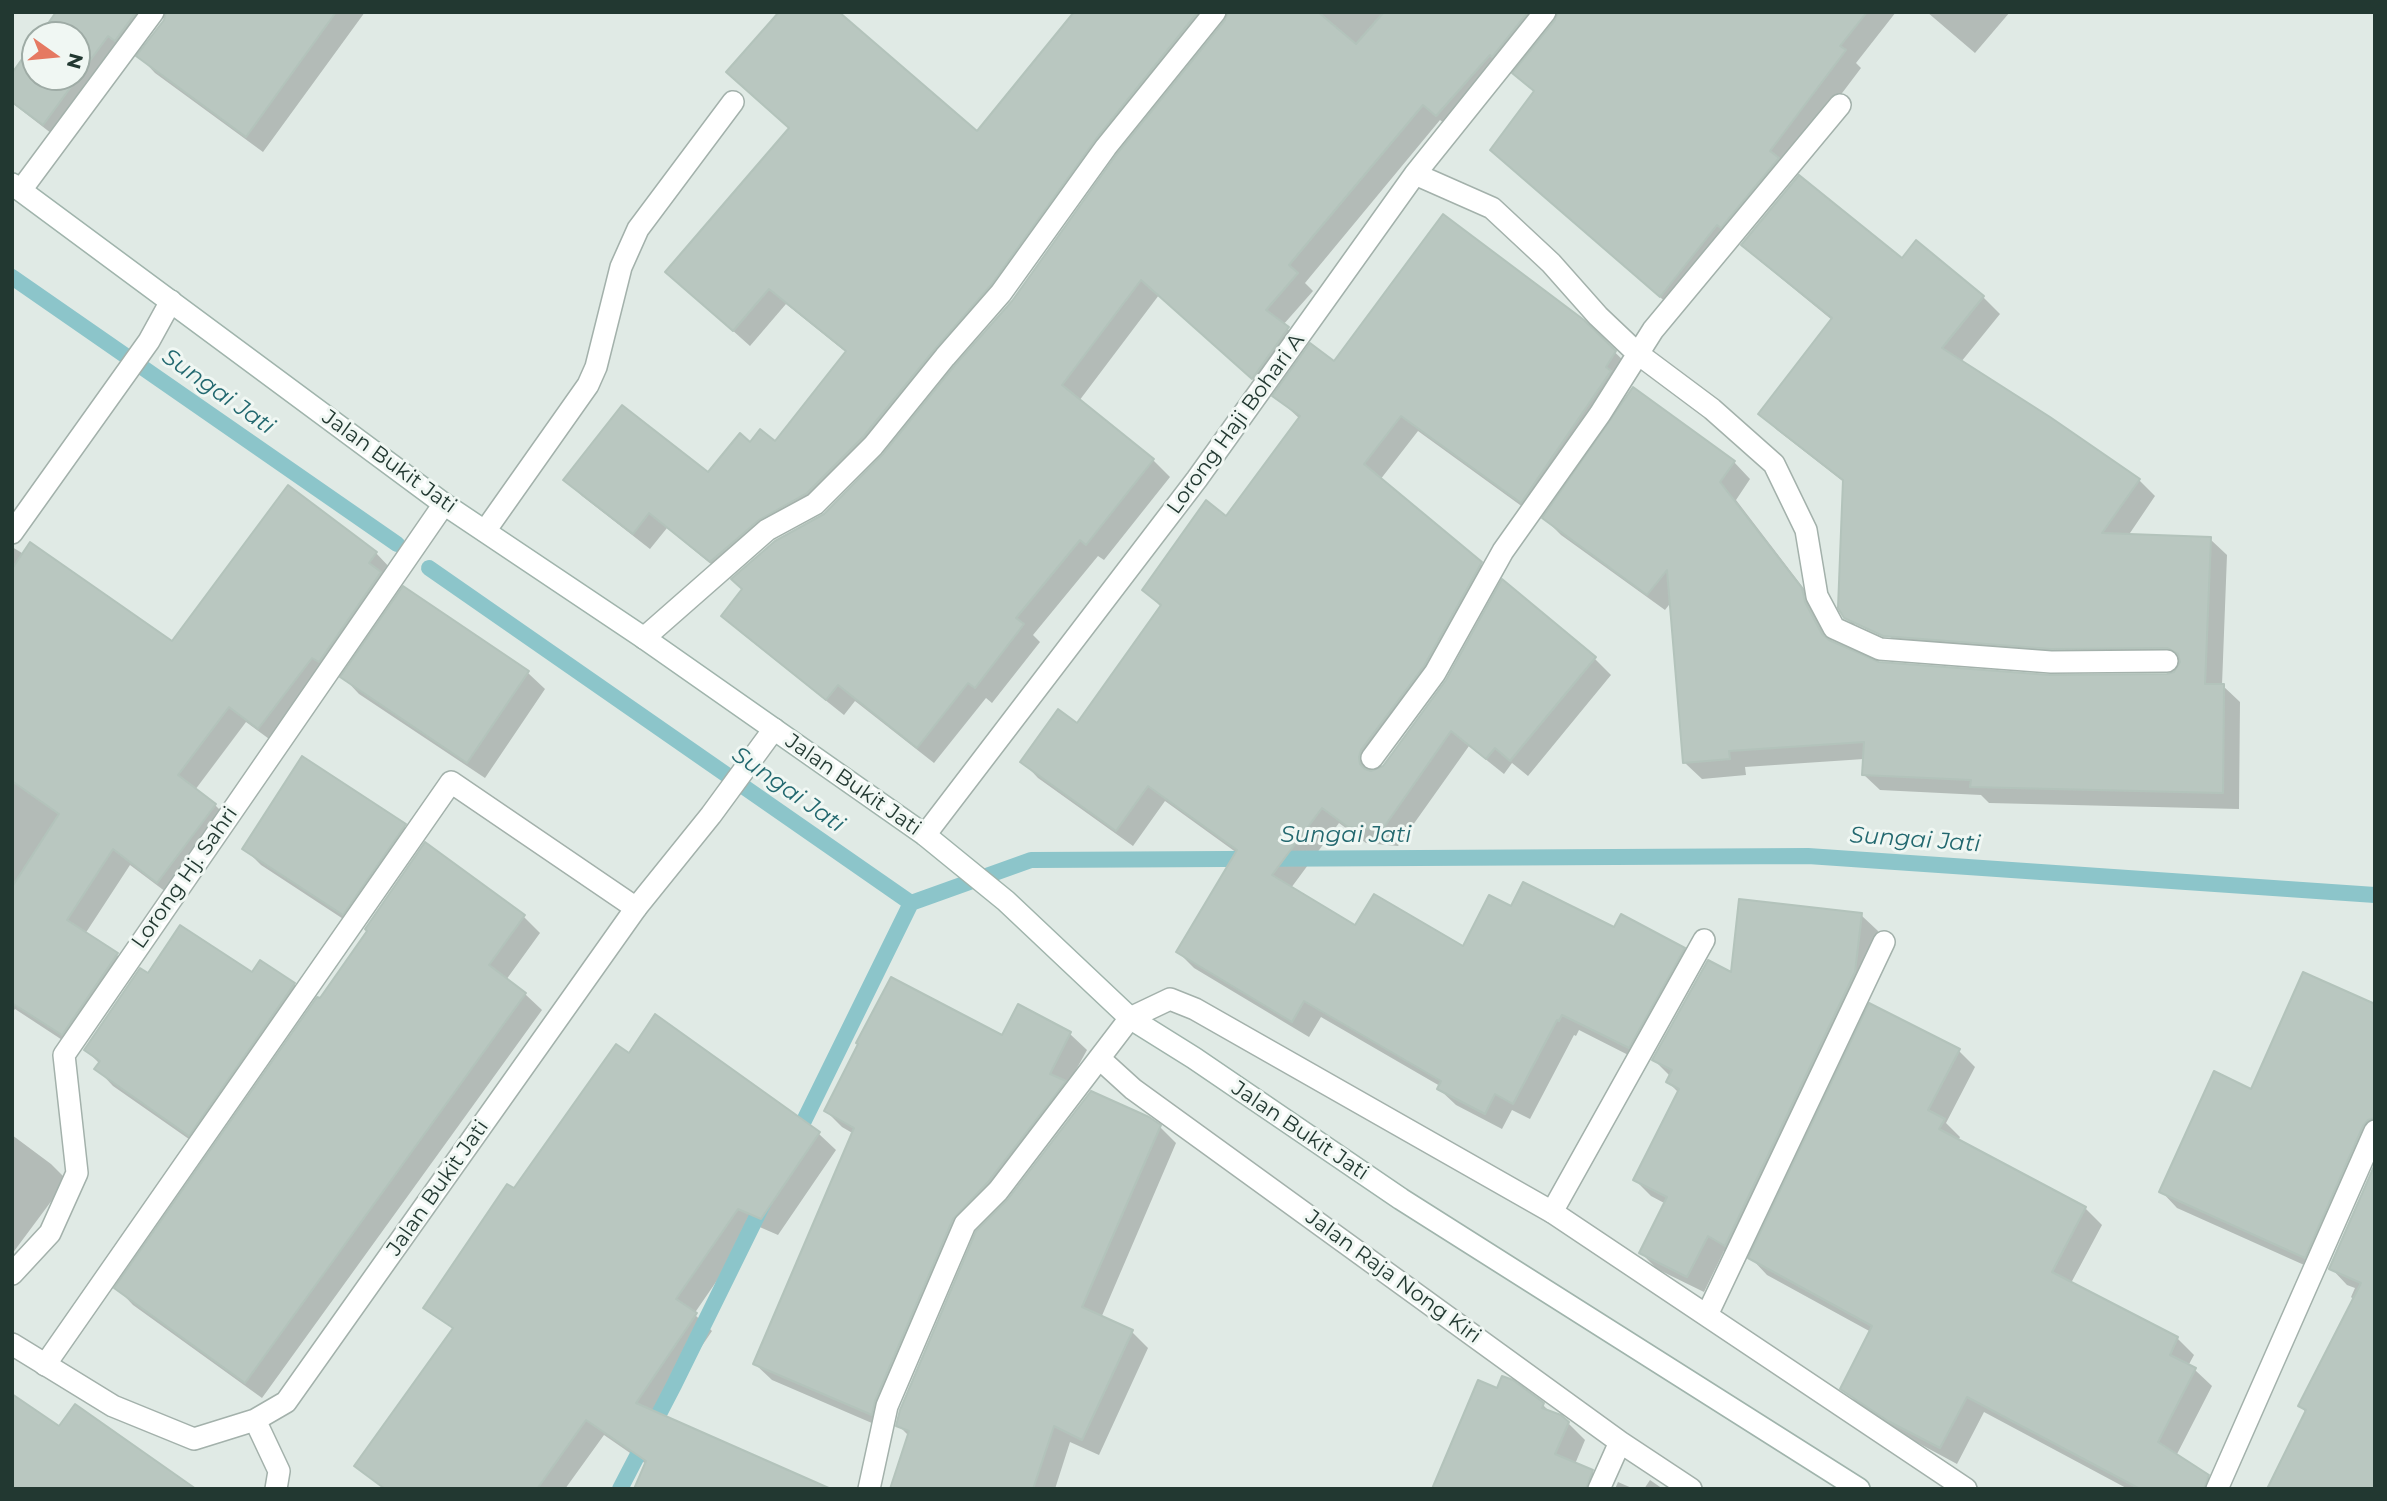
<!DOCTYPE html>
<style>
body{margin:0}
#map{position:relative;width:2387px;height:1501px;overflow:hidden;background:#e0eae5;font-family:Montserrat,sans-serif}
canvas{display:block}
.frame{position:absolute;inset:0;border:14px solid #223831;pointer-events:none}
.north{position:absolute;left:21px;top:21px;width:70px;height:70px;box-sizing:border-box;background:#f0f7f3;border:2px solid #9eaba5;border-radius:50%;rotate:105deg;font-size:19px;font-weight:700;line-height:28px;text-align:center;color:#223831}
.north::after{content:'';display:block;margin:auto;width:24px;height:32px;background:#e57962;clip-path:polygon(50% 0,100% 100%,50% 72%,0 100%)}
</style>
<div id="map">
<canvas width="2387" height="1501"></canvas>
<div class="frame"></div>
<div class="north">N</div>
</div>
<script>
const ctx = document.querySelector('canvas').getContext('2d');
ctx.lineJoin = 'round';
function fillPath(path, color) {
  ctx.fillStyle = color;
  ctx.fill(path, 'evenodd');
}
function shape(rows) {
  const path = new Path2D();
  for (const r of rows) {
    path.moveTo(r[0], r[1]);
    for (let i = 2; i < r.length; i += 2) path.lineTo(r[i], r[i + 1]);
  }
  return path;
}
function stroke(path, color, width, dash) {
  ctx.strokeStyle = color;
  ctx.lineWidth = width;
  ctx.lineCap = dash ? 'butt' : 'round';
  ctx.setLineDash(dash || []);
  ctx.stroke(path);
}
function drawText(font, color, halo, rows, align = 'center') {
  ctx.font = font + ' Montserrat,sans-serif';
  ctx.lineWidth = 6;
  ctx.setLineDash([]);
  ctx.textBaseline = 'middle';
  ctx.strokeStyle = halo;
  ctx.fillStyle = color;
  for (const [text, x, y, turn = 0] of rows) {
    ctx.save();
    ctx.translate(x, y);
    ctx.rotate((+turn || 0) * Math.PI / 180);
    ctx.textAlign = isNaN(turn) ? turn : align;
    if (halo) ctx.strokeText(text, 0, 0);
    ctx.fillText(text, 0, 0);
    ctx.restore();
  }
}
const shadow = shape([
 [51,12,365,12,263,152,155,73,139,56,166,17,159,20,60,140,12,103,12,76,35,44,35,77,77,77,77,35,42,35,56,16],
 [1076,12,1896,12,1856,63,1861,68,1677,312,1492,150,1535,93,1515,73,1559,15,1551,20,1454,131,1440,120,1305,283,1313,291,1283,325,1305,345,1270,394,1159,295,1079,401,1153,460,1170,477,1104,560,1098,556,1033,635,1040,642,992,703,986,698,934,763,855,701,844,715,740,632,724,615,884,456,1013,302,1229,15,1221,20,1112,155,1007,301,775,536,728,578,667,528,650,549,582,496,566,480,708,475,775,443,847,353,786,304,750,346,667,272,977,134],
 [1927,12,2010,12,1975,53],
 [1917,242,1983,297,2000,314,1961,362,2139,480,2155,496,2128,536,2210,539,2227,555,2222,685,2240,702,2239,809,1989,803,1981,795,1880,790,1863,774,1864,759,1745,767,1746,775,1702,779,1685,763,1672,601,1665,610,1561,535,1544,518,1734,462,1750,479,1736,500,1818,607,1821,620,1834,644,1879,664,2051,677,2167,676,2175,673,2181,664,2069,665,1901,652,1862,634,1845,617,1845,483,1777,430,1760,414,1832,320,1760,261,1743,245,1902,260],
 [1854,621,1892,638,1891,641,1854,625],
 [1583,321,1632,369,1538,518,1418,431,1380,480,1480,564,1497,580,1440,683,1374,772,1384,767,1448,680,1595,659,1611,675,1528,776,1512,763,1504,774,1469,746,1398,846,1366,843,1339,823,1291,888,1356,928,1464,949,1512,908,1615,929,1684,949,1700,966,1646,1064,1579,1030,1576,1036,1574,1035,1530,1119,1512,1110,1502,1129,1456,1105,1439,1089,1440,1086,1321,1017,1309,1037,1194,968,1178,952,1237,853,1165,801,1133,846,1038,778,1022,761,1078,725,1161,607,1145,590,1226,519,1300,419,1275,396,1334,363],
 [12,547,173,643,376,553,392,570,276,744,246,722,195,790,215,805,232,822,174,898,130,865,85,934,117,955,134,971,79,1051,15,1009,12,1013],
 [404,589,528,673,545,689,485,778,359,694,343,677],
 [404,826,421,842,360,930,261,865,244,848],
 [425,845,524,917,540,933,506,980,525,994,542,1010,262,1398,133,1305,117,1288,320,1001],
 [1861,915,1878,931,1871,990,1742,1261,1724,1251,1704,1292,1657,1269,1641,1253,1666,1204,1651,1196,1635,1180,1679,1093,1668,1082,1671,1077,1654,1060,1733,975],
 [149,975,252,975,294,984,311,1001,206,1151,113,1086,97,1069,100,1064,86,1050],
 [2375,1006,2375,1153,2322,1273,2177,1208,2161,1191,2252,1091],
 [656,1017,819,1134,836,1150,778,1235,755,1225,694,1314,712,1331,656,1414,646,1464,604,1435,565,1489,386,1489,514,1191,629,1055],
 [1070,1034,1087,1050,1004,1199,969,1236,888,1430,772,1380,755,1364,854,1134,842,1127,826,1111,1003,1037],
 [1959,1051,1975,1067,1946,1123,1960,1137,1958,1141,2085,1208,2102,1225,2071,1283,2177,1338,2194,1355,2188,1366,2195,1370,2212,1386,2176,1456,2208,1477,2220,1489,2128,1489,1984,1412,1957,1464,1907,1437,1859,1405,1842,1388,1871,1332,1767,1275,1751,1258],
 [1160,1127,1176,1143,1101,1318,1132,1332,1148,1348,1099,1455,1070,1442,1055,1489,892,1489,909,1436,898,1425],
 [12,1135,51,1164,67,1180,12,1254],
 [2375,1166,2375,1489,2300,1406,2354,1300,2351,1297,2355,1288,2347,1285,2331,1268],
 [1543,1405,1552,1414,1568,1423,1585,1440,1575,1464,1592,1472,1609,1489,1434,1489],
 [1650,1480,1663,1489,1644,1489],
 [1618,1482,1634,1489,1615,1489]
]);
const stream = shape([
 [12,277,397,544],
 [429,568,911,903],
 [911,903,1031,860,1808,856,2375,895],
 [795,1139,911,903],
 [620,1489,674,1385,765,1200]
]);
const building = shape([
 [56,12,136,12,115,41,108,36,43,125,12,102,12,73,35,41,35,77,77,77,77,35,40,35,56,12],
 [166,12,336,12,246,137,136,56,164,20,166,12],
 [779,12,839,12,977,131,1074,12,1198,12,1096,139,991,285,935,349,863,437,807,493,759,520,710,562,649,513,633,534,563,480,622,405,708,472,740,433,750,442,760,429,775,441,846,351,769,289,733,331,665,272,789,128,726,72,779,12],
 [1228,12,1318,12,1356,44,1384,12,1528,12,1492,57,1490,55,1436,116,1423,105,1289,265,1298,273,1266,310,1289,327,1252,379,1141,280,1062,385,1154,459,1086,545,1080,540,1016,618,1024,624,975,688,968,683,917,748,838,685,826,700,721,616,742,589,731,579,775,541,824,514,883,454,955,365,1012,301,1116,155,1225,20,1228,12],
 [1558,12,1867,12,1840,46,1846,50,1770,151,1779,158,1721,228,1717,225,1660,297,1490,150,1534,91,1512,73,1555,20,1558,12],
 [1799,175,1902,258,1916,240,1984,296,1942,348,2050,417,2140,479,2102,533,2211,537,2205,684,2224,684,2223,793,1970,787,1971,780,1862,775,1864,742,1729,751,1730,759,1683,763,1667,570,1647,595,1542,518,1633,387,1735,461,1720,482,1802,588,1805,602,1822,634,1829,640,1879,662,2050,675,2167,674,2174,672,2180,662,2178,654,2167,648,2051,649,1883,636,1844,618,1838,608,1843,480,1758,414,1832,318,1741,245,1799,175],
 [1443,214,1584,320,1616,351,1606,367,1611,371,1521,503,1401,416,1364,464,1482,562,1424,666,1361,750,1359,757,1360,764,1365,769,1371,771,1383,766,1446,680,1502,579,1596,657,1510,761,1495,748,1486,759,1451,731,1382,830,1348,827,1322,808,1272,875,1355,925,1374,894,1463,946,1489,895,1511,906,1523,882,1614,927,1621,914,1685,948,1629,1048,1562,1015,1559,1021,1557,1020,1513,1104,1495,1094,1485,1114,1437,1089,1441,1081,1304,1001,1292,1022,1176,952,1237,850,1148,786,1116,831,1020,762,1058,709,1077,723,1161,605,1142,590,1206,500,1226,516,1300,416,1272,396,1310,343,1334,361,1443,214],
 [288,485,377,552,369,563,381,572,319,662,312,658,258,729,229,707,178,775,216,804,157,883,113,849,67,920,118,953,62,1035,12,1003,12,887,59,814,12,781,12,569,30,542,172,641,288,485],
 [403,586,529,671,467,763,340,677,403,586],
 [302,756,406,824,343,915,242,849,302,756],
 [425,842,525,915,489,965,526,993,245,1383,114,1288,317,997,320,998,367,931,365,929,425,842],
 [1739,899,1862,913,1855,972,1725,1246,1708,1236,1687,1277,1639,1253,1667,1197,1633,1180,1679,1089,1666,1082,1672,1070,1652,1060,1708,960,1731,972,1739,899],
 [180,925,252,972,260,960,295,983,189,1136,94,1069,100,1061,84,1050,140,968,148,973,180,925],
 [2303,972,2375,1004,2375,1118,2368,1120,2363,1126,2305,1258,2159,1192,2214,1071,2251,1089,2303,972],
 [891,977,1002,1035,1018,1004,1071,1032,1050,1074,1066,1081,988,1182,953,1219,875,1401,872,1415,753,1364,854,1128,824,1111,858,1044,856,1043,891,977],
 [1869,1003,1960,1049,1928,1110,1945,1119,1939,1129,2086,1207,2052,1272,2178,1337,2170,1355,2196,1368,2158,1442,2209,1475,2204,1489,2140,1489,1967,1397,1940,1448,1888,1421,1840,1389,1872,1326,1748,1258,1869,1003],
 [655,1014,820,1132,761,1219,738,1209,676,1299,697,1313,636,1403,831,1489,634,1489,646,1461,586,1420,537,1489,385,1489,354,1466,453,1328,423,1308,507,1184,514,1188,616,1044,629,1053,655,1014],
 [1091,1091,1149,1117,1161,1125,1082,1307,1133,1330,1082,1440,1054,1426,1033,1489,890,1489,909,1431,896,1426,900,1410,976,1231,1008,1199,1091,1091],
 [2375,1164,2375,1489,2267,1489,2306,1410,2298,1406,2361,1283,2329,1269,2375,1164],
 [1502,1376,1513,1380,1544,1403,1542,1408,1561,1415,1569,1422,1555,1454,1593,1470,1586,1489,1432,1489,1478,1380,1497,1388,1502,1376],
 [12,1394,59,1426,75,1404,196,1489,12,1489,12,1394]
]);
const lane = shape([
 [1552,1212,1704,940],
 [45,1365,451,782,636,908]
]);
const street = shape([
 [1415,174,1492,208,1551,263,1598,316,1637,353,1712,409,1774,464,1806,530,1817,596,1834,628,1880,649,2051,662,2167,661],
 [21,190,153,12],
 [485,531,588,385,596,367,621,267,638,229,733,102],
 [12,533,149,341,171,301],
 [644,638,767,530,815,504,873,446,945,357,1001,293,1106,147,1215,12],
 [1372,758,1435,673,1503,551,1600,414,1653,330,1840,105],
 [925,835,1197,479,1415,174,1545,12],
 [1100,1059,1133,1089,1620,1442,1691,1489],
 [12,1274,50,1233,77,1173,64,1055,444,504],
 [1707,1315,1884,942],
 [12,1344,113,1406,194,1439,255,1420,286,1402,636,908,711,815,774,729],
 [255,1420,279,1471,276,1489],
 [869,1489,887,1406,965,1224,998,1191,1130,1018,1170,999,1195,1009,1552,1212,1966,1489],
 [1599,1489,1620,1442],
 [2217,1489,2375,1131]
]);
const secondary = shape([
 [12,184,444,504,644,638,925,835,1006,901,1130,1018,1194,1058,1401,1199,1859,1489]
]);
const streetNames = [
 ["Lorong Haji Bohari A",1236,424,-54],
 ["Jalan Bukit Jati",389,462,36],
 ["Jalan Bukit Jati",853,785,35],
 ["Lorong Hj. Sahri",185,878,-55],
 ["Jalan Bukit Jati",1300,1131,34],
 ["Jalan Bukit Jati",438,1188,-55],
 ["Jalan Raja Nong Kiri",1393,1277,36]
];
const waterNames = [
 ["Sungai Jati",218,392,35],
 ["Sungai Jati",788,790,35],
 ["Sungai Jati",1346,835],
 ["Sungai Jati",1915,840,4]
];
fillPath(shadow, '#0003');
stroke(stream, '#8cc5ca', 16);
fillPath(building, '#b9c7c0');
stroke(building, '#b3c3bb', 2);
stroke(lane, '#a3b1ab', 24);
stroke(street, '#a3b1ab', 24);
stroke(secondary, '#a0b4ac', 24);
stroke(lane, '#fff', 21);
stroke(street, '#fff', 21);
stroke(secondary, '#fff', 21);
drawText('21px', '#223831', '#f0f7f3', streetNames);
drawText('italic 23px', '#22686f', '#f0f7f3', waterNames);
</script>
